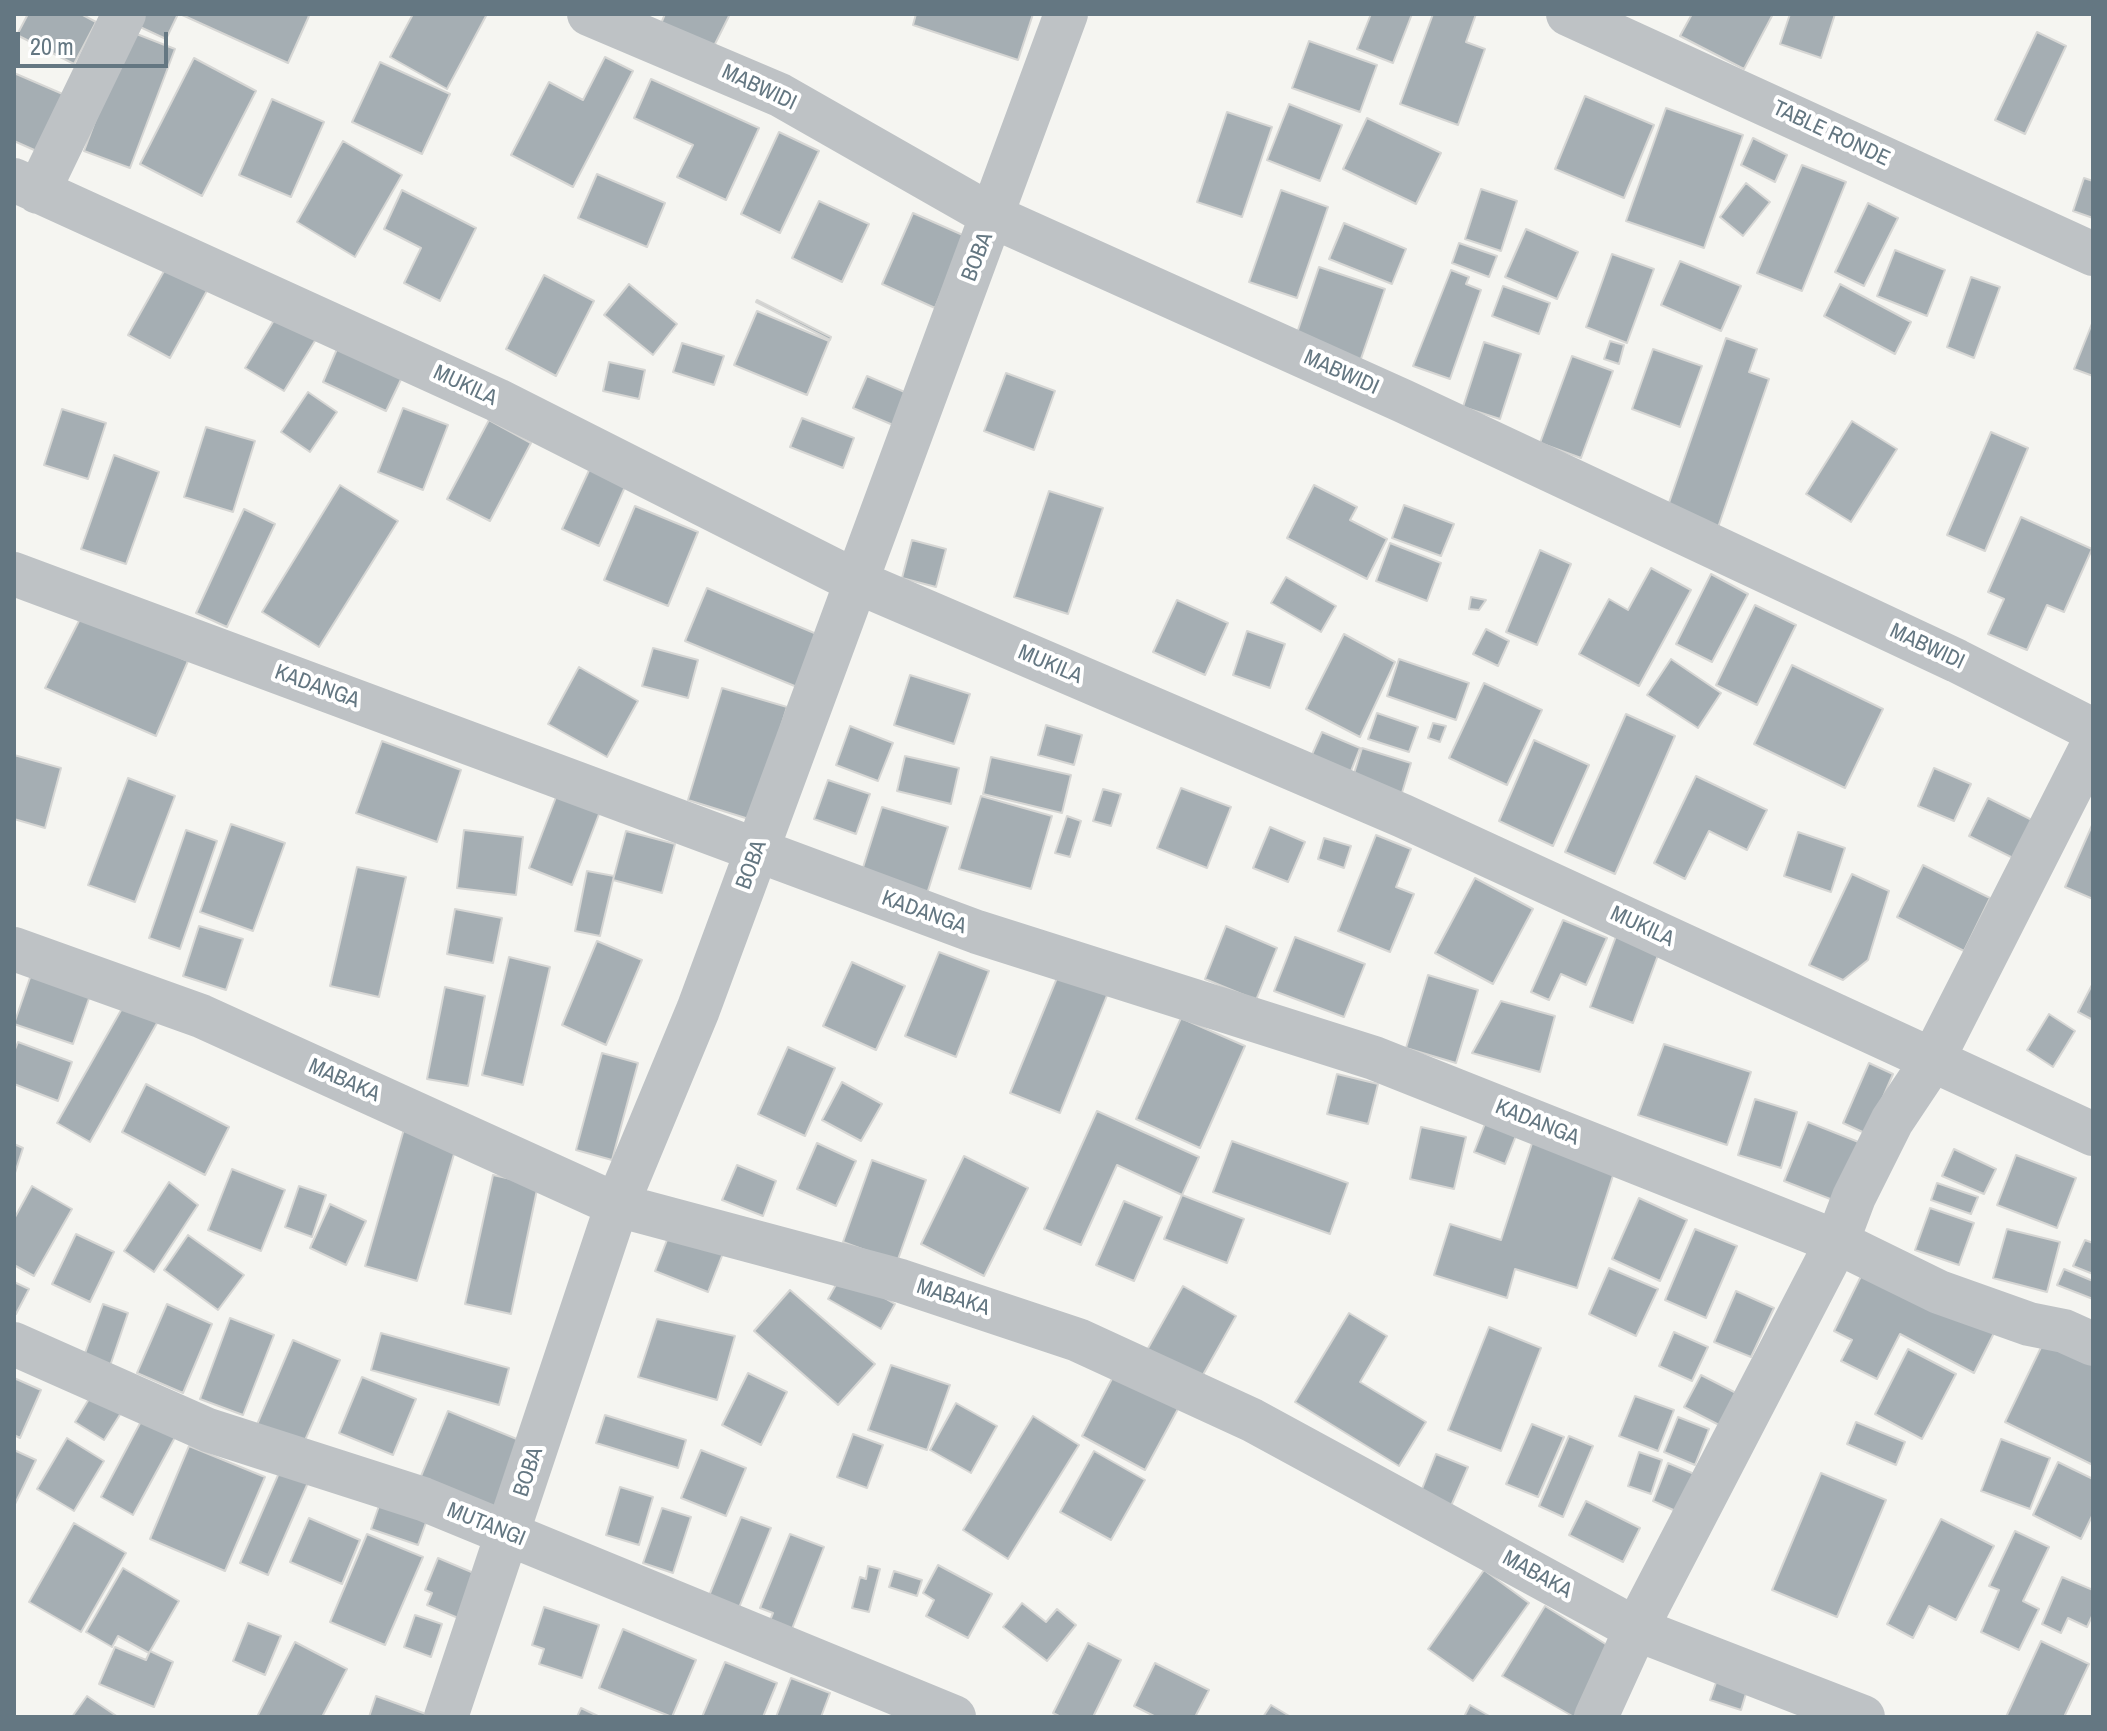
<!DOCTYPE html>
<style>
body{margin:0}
#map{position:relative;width:2107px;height:1731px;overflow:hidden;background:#f5f5f1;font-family:"Archivo Narrow",sans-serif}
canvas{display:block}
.frame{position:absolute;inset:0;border:16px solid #647782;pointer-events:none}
.scale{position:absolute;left:16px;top:32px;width:152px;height:36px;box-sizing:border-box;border:4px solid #647782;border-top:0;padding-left:10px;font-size:24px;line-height:28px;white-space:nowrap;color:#647782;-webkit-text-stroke:6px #fff;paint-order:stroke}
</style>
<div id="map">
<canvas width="2107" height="1731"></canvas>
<div class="frame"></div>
<div class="scale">20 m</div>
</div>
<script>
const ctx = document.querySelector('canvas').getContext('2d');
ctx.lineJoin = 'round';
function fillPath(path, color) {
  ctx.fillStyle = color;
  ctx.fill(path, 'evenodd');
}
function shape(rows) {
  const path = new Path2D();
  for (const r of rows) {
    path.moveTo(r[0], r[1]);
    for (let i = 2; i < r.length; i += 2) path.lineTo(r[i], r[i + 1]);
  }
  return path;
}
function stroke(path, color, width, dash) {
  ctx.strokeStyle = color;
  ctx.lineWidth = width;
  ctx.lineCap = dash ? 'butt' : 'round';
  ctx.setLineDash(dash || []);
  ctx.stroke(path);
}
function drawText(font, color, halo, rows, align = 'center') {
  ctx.font = font + ' "Archivo Narrow",sans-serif';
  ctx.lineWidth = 8;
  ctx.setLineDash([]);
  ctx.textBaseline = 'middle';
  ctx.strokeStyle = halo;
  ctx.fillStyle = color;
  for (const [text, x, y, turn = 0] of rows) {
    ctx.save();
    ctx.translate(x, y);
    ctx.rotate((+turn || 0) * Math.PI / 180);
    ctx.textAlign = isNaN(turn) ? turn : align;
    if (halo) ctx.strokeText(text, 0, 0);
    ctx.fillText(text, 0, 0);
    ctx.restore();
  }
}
const building = shape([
 [28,14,81,14,96,22,74,64,17,35,28,14],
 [128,14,178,14,166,39,125,20,128,14],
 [180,14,305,14,309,16,288,63,180,14],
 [413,14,487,14,447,89,390,57,413,14],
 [665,14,730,14,711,52,660,26,665,14],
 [916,14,1033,14,1018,60,913,25,916,14],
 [1371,14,1412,14,1393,63,1357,49,1371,14],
 [1433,14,1476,14,1466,42,1485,49,1458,125,1400,104,1433,14],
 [1692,14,1773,14,1744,69,1680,36,1692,14],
 [1790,14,1835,14,1821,58,1780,44,1790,14],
 [129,31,175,49,130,168,84,151,129,31],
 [2037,32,2066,46,2025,134,1995,120,2037,32],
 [1309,41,1377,65,1360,112,1292,88,1309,41],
 [605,57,633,71,573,187,511,155,549,82,583,100,605,57],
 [194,58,256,91,202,196,140,164,194,58],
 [380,62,450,94,422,154,352,122,380,62],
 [14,73,65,95,41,153,14,141,14,73],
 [651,79,759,128,726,200,677,177,693,145,634,118,651,79],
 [1585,96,1654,125,1624,198,1555,169,1585,96],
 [272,99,324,122,291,197,239,175,272,99],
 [1289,104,1342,125,1320,181,1267,160,1289,104],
 [1666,108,1743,135,1704,248,1626,221,1666,108],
 [1227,112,1272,127,1242,217,1197,202,1227,112],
 [1367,118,1441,153,1416,204,1343,169,1367,118],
 [779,132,819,151,780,233,741,214,779,132],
 [1753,138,1787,155,1775,182,1741,165,1753,138],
 [343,141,402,175,355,257,297,222,343,141],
 [1802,165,1846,182,1802,291,1757,273,1802,165],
 [597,174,665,203,647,247,578,218,597,174],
 [2084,178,2093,181,2093,218,2073,211,2084,178],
 [1746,183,1770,202,1743,236,1720,217,1746,183],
 [1481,189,1517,201,1501,251,1465,239,1481,189],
 [402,190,476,228,440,301,404,283,421,248,384,229,402,190],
 [1281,190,1328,207,1297,298,1249,282,1281,190],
 [819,201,869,224,842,282,792,258,819,201],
 [1868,203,1898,218,1864,286,1835,272,1868,203],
 [913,213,965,236,935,308,882,284,913,213],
 [1344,223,1406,249,1392,284,1329,259,1344,223],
 [1526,229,1578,252,1557,299,1505,277,1526,229],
 [1459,243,1497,256,1489,277,1452,263,1459,243],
 [1895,250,1945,270,1927,316,1877,296,1895,250],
 [1612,254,1654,269,1627,343,1586,327,1612,254],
 [1680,261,1741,286,1721,331,1661,305,1680,261],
 [168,264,209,287,170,358,128,335,168,264],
 [1319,267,1385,289,1353,382,1288,360,1319,267],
 [1451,270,1469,277,1466,284,1481,290,1450,379,1413,366,1451,270],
 [544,275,594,301,556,376,506,349,544,275],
 [1971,277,2000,287,1974,358,1947,347,1971,277],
 [629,284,677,324,653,355,604,315,629,284],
 [1840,284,1911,322,1895,354,1824,316,1840,284],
 [1503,286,1550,303,1539,334,1492,316,1503,286],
 [757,300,831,337,830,340,756,302,757,300],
 [757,311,829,341,807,395,734,365,757,311],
 [279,312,318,336,284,391,245,368,279,312],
 [2093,321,2093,376,2074,369,2093,321],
 [1726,338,1757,349,1749,372,1769,379,1713,542,1662,523,1726,338],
 [1610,341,1624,345,1619,364,1604,359,1610,341],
 [340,342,405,371,386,411,323,382,340,342],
 [1484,342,1521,354,1500,419,1463,407,1484,342],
 [682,343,724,356,714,385,673,372,682,343],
 [1653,349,1702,366,1680,427,1632,409,1653,349],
 [1572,356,1613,371,1581,458,1540,443,1572,356],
 [609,362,645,370,639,399,603,391,609,362],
 [1006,373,1055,391,1034,450,984,431,1006,373],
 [867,376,907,393,893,425,853,408,867,376],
 [308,392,337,412,310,452,281,432,308,392],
 [403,408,448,425,423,490,378,472,403,408],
 [62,409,106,423,88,479,44,465,62,409],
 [802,418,854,438,843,468,790,447,802,418],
 [489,420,531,443,490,521,447,499,489,420],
 [1852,421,1897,449,1851,522,1806,494,1852,421],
 [206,427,255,441,233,512,184,497,206,427],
 [1991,432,2028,448,1985,551,1947,535,1991,432],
 [114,455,159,472,126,564,81,549,114,455],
 [592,464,628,480,599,546,562,529,592,464],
 [340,485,398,521,319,647,262,612,340,485],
 [1314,485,1357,507,1350,520,1387,539,1367,579,1287,538,1314,485],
 [1049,491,1103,508,1068,614,1014,597,1049,491],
 [1404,505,1454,524,1441,556,1392,538,1404,505],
 [635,506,698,532,668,606,604,580,635,506],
 [244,509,275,524,227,627,196,613,244,509],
 [2021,517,2092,549,2064,612,2047,605,2027,650,1988,634,2004,599,1988,592,2021,517],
 [912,540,946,549,936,587,902,578,912,540],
 [1390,543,1441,563,1427,601,1376,581,1390,543],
 [1540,550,1571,564,1537,645,1506,632,1540,550],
 [1651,568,1691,590,1639,686,1579,654,1609,599,1628,610,1651,568],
 [1711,574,1748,594,1712,662,1676,644,1711,574],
 [1286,577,1336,606,1321,632,1271,603,1286,577],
 [707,588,819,635,797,687,685,641,707,588],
 [1471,597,1486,600,1479,610,1469,609,1471,597],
 [1177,600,1228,623,1205,675,1153,652,1177,600],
 [1755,605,1796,625,1757,705,1716,685,1755,605],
 [82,615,188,661,156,736,45,688,82,615],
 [1486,629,1509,641,1498,666,1473,654,1486,629],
 [1247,631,1285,644,1270,688,1233,675,1247,631],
 [1344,634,1395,662,1360,737,1306,709,1344,634],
 [653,648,698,660,688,698,642,686,653,648],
 [1399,659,1469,683,1456,720,1387,696,1399,659],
 [1671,659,1721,693,1698,728,1647,695,1671,659],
 [1792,665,1883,709,1845,788,1754,744,1792,665],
 [579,667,638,701,607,757,548,724,579,667],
 [910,675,970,694,954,744,894,725,910,675],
 [1484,683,1542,710,1507,785,1449,758,1484,683],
 [722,688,787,707,752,820,688,800,722,688],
 [1377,713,1418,727,1409,752,1368,739,1377,713],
 [1626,714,1675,736,1615,874,1565,852,1626,714],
 [1433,723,1446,726,1440,742,1428,738,1433,723],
 [1046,725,1082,735,1074,765,1038,755,1046,725],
 [850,726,893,743,878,781,836,765,850,726],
 [1322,732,1360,748,1349,776,1310,759,1322,732],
 [1534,740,1589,765,1553,846,1499,821,1534,740],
 [382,741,461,770,437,842,356,813,382,741],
 [1362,748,1411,763,1401,796,1352,780,1362,748],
 [14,755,61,768,45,828,14,819,14,755],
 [905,756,959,768,951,804,897,791,905,756],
 [991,757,1071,775,1062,813,983,794,991,757],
 [1934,768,1971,784,1954,821,1918,806,1934,768],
 [1696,776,1767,810,1747,850,1709,831,1685,879,1654,863,1696,776],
 [128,778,175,796,135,902,88,885,128,778],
 [828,780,870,794,856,834,814,819,828,780],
 [561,784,604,801,572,885,529,868,561,784],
 [1181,788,1231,807,1207,868,1157,848,1181,788],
 [1103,789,1121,794,1111,826,1093,821,1103,789],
 [981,796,1052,816,1031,889,959,869,981,796],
 [1988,798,2034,821,2015,859,1969,836,1988,798],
 [882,807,948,827,926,897,860,877,882,807],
 [1067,816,1081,821,1070,857,1055,853,1067,816],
 [2093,823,2093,899,2065,887,2093,823],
 [231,824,285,843,253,931,200,912,231,824],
 [1270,827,1305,842,1288,882,1253,868,1270,827],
 [186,830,217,841,180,949,149,938,186,830],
 [464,830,523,837,516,895,457,888,464,830],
 [626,831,675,844,662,893,613,880,626,831],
 [1798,832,1845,848,1831,892,1784,876,1798,832],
 [1376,835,1411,849,1396,887,1414,894,1390,952,1338,931,1376,835],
 [1324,838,1351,846,1344,868,1318,859,1324,838],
 [1923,865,1990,898,1964,951,1897,917,1923,865],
 [357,867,406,877,379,997,330,986,357,867],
 [587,871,614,876,600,936,575,931,587,871],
 [1852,874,1889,891,1868,960,1843,980,1809,965,1852,874],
 [1475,878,1533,909,1493,984,1435,953,1475,878],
 [455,909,502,918,493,963,447,954,455,909],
 [1563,920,1607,938,1586,985,1561,974,1549,1000,1531,992,1563,920],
 [199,926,243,939,226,990,183,976,199,926],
 [1226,926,1277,948,1256,1000,1205,979,1226,926],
 [1618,931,1661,947,1633,1023,1590,1007,1618,931],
 [1295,937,1365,964,1344,1017,1274,991,1295,937],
 [597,941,642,960,606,1045,562,1025,597,941],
 [939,952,989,971,956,1057,905,1036,939,952],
 [509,957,550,967,523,1085,482,1075,509,957],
 [852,962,905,986,876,1050,823,1026,852,962],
 [34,966,93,987,73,1044,14,1024,34,966],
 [1059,973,1108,993,1060,1113,1010,1093,1059,973],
 [1428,975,1478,990,1456,1063,1406,1048,1428,975],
 [2093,983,2093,1020,2078,1012,2093,983],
 [445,987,485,996,468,1086,427,1079,445,987],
 [128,998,161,1016,90,1142,57,1123,128,998],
 [1501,1001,1555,1016,1540,1072,1472,1053,1501,1001],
 [2049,1014,2075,1031,2053,1067,2027,1050,2049,1014],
 [1181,1018,1245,1046,1200,1148,1136,1119,1181,1018],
 [18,1042,72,1062,58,1101,14,1084,14,1052,18,1042],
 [1664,1044,1751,1072,1727,1145,1638,1115,1664,1044],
 [788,1047,835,1068,805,1136,758,1114,788,1047],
 [602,1053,638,1063,612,1160,576,1150,602,1053],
 [1869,1063,1893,1074,1867,1134,1843,1123,1869,1063],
 [1337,1074,1378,1084,1368,1124,1327,1114,1337,1074],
 [842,1082,882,1104,861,1141,822,1120,842,1082],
 [146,1084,229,1127,205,1175,122,1132,146,1084],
 [1755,1099,1797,1112,1781,1168,1738,1155,1755,1099],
 [1097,1111,1199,1157,1182,1195,1117,1165,1081,1245,1044,1229,1097,1111],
 [408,1115,461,1130,417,1281,365,1266,408,1115],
 [1486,1121,1517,1133,1505,1164,1474,1152,1486,1121],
 [1808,1122,1861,1143,1838,1202,1784,1181,1808,1122],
 [1421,1127,1466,1137,1454,1189,1410,1179,1421,1127],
 [1534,1137,1617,1163,1577,1288,1515,1269,1507,1298,1434,1275,1450,1224,1501,1240,1534,1137],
 [1232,1141,1348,1183,1330,1234,1213,1192,1232,1141],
 [817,1143,856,1161,836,1206,797,1189,817,1143],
 [14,1144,23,1148,14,1176,14,1144],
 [1954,1149,1996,1169,1984,1194,1942,1176,1954,1149],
 [2016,1155,2076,1178,2057,1228,1997,1205,2016,1155],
 [964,1156,1028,1188,984,1276,921,1244,964,1156],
 [872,1160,926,1180,897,1262,843,1242,872,1160],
 [737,1165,776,1181,763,1216,722,1200,737,1165],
 [232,1169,285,1190,261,1251,208,1230,232,1169],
 [493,1175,538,1185,511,1314,465,1304,493,1175],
 [169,1182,198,1205,154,1272,124,1251,169,1182],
 [1937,1183,1978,1197,1971,1214,1931,1200,1937,1183],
 [32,1186,72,1209,34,1276,14,1265,14,1219,32,1186],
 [299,1186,326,1195,312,1237,285,1227,299,1186],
 [1182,1195,1244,1219,1227,1263,1164,1239,1182,1195],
 [1639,1198,1687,1220,1660,1281,1612,1259,1639,1198],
 [1124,1201,1162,1217,1134,1281,1096,1265,1124,1201],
 [330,1204,366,1221,346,1265,310,1248,330,1204],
 [1930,1208,1974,1223,1959,1265,1915,1250,1930,1208],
 [674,1222,727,1243,708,1292,655,1271,674,1222],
 [1695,1229,1737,1246,1706,1318,1665,1300,1695,1229],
 [2007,1229,2060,1242,2047,1292,1993,1278,2007,1229],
 [76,1234,114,1252,90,1302,52,1284,76,1234],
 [188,1235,244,1275,218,1310,164,1270,188,1235],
 [2085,1240,2093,1243,2093,1274,2073,1266,2085,1240],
 [1868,1262,1997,1327,1974,1373,1900,1334,1877,1379,1841,1361,1852,1340,1834,1331,1868,1262],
 [1609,1268,1658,1289,1636,1336,1589,1314,1609,1268],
 [2064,1269,2093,1281,2093,1299,2057,1285,2064,1269],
 [842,1274,895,1304,881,1329,828,1299,842,1274],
 [14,1282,29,1289,16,1314,14,1313,14,1282],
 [1183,1286,1236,1316,1195,1389,1142,1359,1183,1286],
 [790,1290,875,1364,838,1405,754,1331,790,1290],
 [1736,1291,1774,1308,1751,1357,1714,1342,1736,1291],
 [103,1304,128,1313,110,1366,84,1356,103,1304],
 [167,1304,212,1324,183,1393,137,1373,167,1304],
 [1349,1313,1387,1336,1360,1382,1426,1422,1399,1466,1295,1402,1349,1313],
 [230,1318,274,1335,243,1415,200,1399,230,1318],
 [657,1319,735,1336,717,1400,638,1377,657,1319],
 [1489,1327,1541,1348,1501,1451,1448,1430,1489,1327],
 [1674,1332,1708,1347,1692,1381,1659,1366,1674,1332],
 [381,1333,509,1368,499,1405,371,1370,381,1333],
 [2047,1335,2093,1357,2093,1465,2005,1422,2047,1335],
 [293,1340,340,1360,299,1454,253,1434,293,1340],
 [1908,1349,1956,1374,1922,1439,1875,1414,1908,1349],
 [891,1365,950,1385,927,1450,868,1430,891,1365],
 [748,1373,787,1392,761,1445,722,1425,748,1373],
 [1115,1373,1179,1407,1145,1470,1082,1436,1115,1373],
 [1701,1375,1740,1395,1723,1427,1684,1407,1701,1375],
 [362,1377,416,1399,393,1455,339,1433,362,1377],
 [14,1378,41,1390,20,1438,14,1435,14,1378],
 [92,1394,121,1413,104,1440,75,1422,92,1394],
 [1635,1396,1674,1410,1658,1451,1619,1436,1635,1396],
 [956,1403,997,1426,971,1473,930,1450,956,1403],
 [448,1411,529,1444,500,1514,419,1481,448,1411],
 [146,1412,179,1430,133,1515,101,1497,146,1412],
 [605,1415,686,1440,678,1468,596,1443,605,1415],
 [1033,1416,1079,1445,1008,1559,963,1530,1033,1416],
 [1678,1417,1709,1429,1695,1465,1664,1452,1678,1417],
 [1856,1422,1905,1442,1896,1465,1847,1444,1856,1422],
 [1532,1424,1564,1437,1538,1497,1506,1484,1532,1424],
 [853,1434,883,1445,867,1488,837,1477,853,1434],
 [1569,1436,1593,1446,1563,1517,1539,1506,1569,1436],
 [67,1438,104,1461,74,1511,37,1489,67,1438],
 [2001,1439,2050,1458,2030,1509,1981,1491,2001,1439],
 [189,1446,265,1477,225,1571,150,1539,189,1446],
 [14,1450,36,1460,14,1506,14,1450],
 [701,1450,746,1468,726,1516,681,1498,701,1450],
 [1094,1451,1145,1480,1111,1540,1060,1512,1094,1451],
 [1639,1452,1662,1460,1651,1494,1628,1486,1639,1452],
 [1436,1454,1468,1467,1451,1506,1420,1494,1436,1454],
 [2058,1462,2093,1479,2093,1514,2081,1539,2033,1515,2058,1462],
 [1668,1463,1704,1478,1687,1516,1653,1501,1668,1463],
 [282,1466,310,1478,268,1575,240,1563,282,1466],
 [1821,1473,1886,1500,1837,1617,1772,1590,1821,1473],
 [620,1487,653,1497,639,1545,606,1535,620,1487],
 [381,1500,428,1517,418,1545,371,1529,381,1500],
 [1586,1501,1640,1528,1623,1562,1569,1535,1586,1501],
 [662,1508,691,1517,673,1573,643,1563,662,1508],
 [741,1517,771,1528,734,1620,704,1608,741,1517],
 [309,1518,360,1540,342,1584,290,1562,309,1518],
 [1941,1519,1994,1546,1956,1620,1929,1606,1913,1638,1887,1624,1941,1519],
 [74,1523,126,1553,81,1632,29,1602,74,1523],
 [2015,1531,2049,1547,2023,1601,2039,1609,2019,1650,1981,1632,1999,1590,1989,1586,2015,1531],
 [367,1534,423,1557,385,1645,330,1622,367,1534],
 [790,1534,824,1547,788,1639,766,1630,773,1613,760,1608,790,1534],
 [438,1558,481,1576,463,1620,427,1605,432,1593,425,1590,438,1558],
 [938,1565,992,1594,968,1638,926,1616,934,1600,923,1593,938,1565],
 [868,1566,880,1569,869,1612,852,1608,860,1577,866,1579,868,1566],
 [123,1568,179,1601,149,1653,118,1636,112,1647,86,1632,123,1568],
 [1484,1570,1529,1603,1473,1681,1428,1649,1484,1570],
 [894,1571,922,1580,917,1596,889,1587,894,1571],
 [2062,1577,2093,1590,2093,1614,2087,1627,2068,1618,2061,1633,2042,1624,2062,1577],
 [1022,1603,1046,1622,1057,1609,1076,1625,1047,1661,1003,1627,1022,1603],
 [1545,1606,1615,1650,1574,1717,1502,1676,1545,1606],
 [544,1607,599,1625,582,1678,539,1664,544,1649,532,1645,544,1607],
 [415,1615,442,1624,431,1657,404,1647,415,1615],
 [248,1623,281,1636,265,1675,233,1661,248,1623],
 [623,1629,696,1660,672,1717,599,1688,623,1629],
 [2041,1641,2089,1664,2064,1717,2006,1717,2041,1641],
 [295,1642,347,1669,322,1717,257,1717,295,1642],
 [1088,1643,1121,1660,1093,1717,1061,1717,1053,1713,1088,1643],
 [115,1647,146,1660,150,1651,173,1662,154,1707,99,1684,115,1647],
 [725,1662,777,1683,763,1717,702,1717,725,1662],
 [1155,1663,1209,1690,1195,1717,1156,1717,1134,1706,1155,1663],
 [1721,1668,1751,1677,1741,1710,1710,1700,1721,1668],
 [791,1678,830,1693,821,1717,776,1717,791,1678],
 [87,1696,118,1717,72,1717,87,1696],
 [376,1696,426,1714,425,1717,369,1717,376,1696],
 [1271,1705,1291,1717,1263,1717,1271,1705],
 [1470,1705,1491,1717,1464,1717,1470,1705],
 [581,1708,600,1717,577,1717,581,1708]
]);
const minor = shape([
 [589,14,780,95,994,217,1403,401,1957,661,2093,730],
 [1568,14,2093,254],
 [14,180,497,400,855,581,1403,816,2093,1134],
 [38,192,124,14],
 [14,574,977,932,1374,1058,1837,1242,1939,1292,2029,1324,2064,1331,2093,1344],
 [14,949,201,1016,617,1205,901,1281,1078,1340,1252,1420,1636,1629,1863,1717],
 [14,1344,208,1430,423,1499,954,1717],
 [446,1717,617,1205,698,1010,1066,14],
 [1596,1717,1636,1629,1837,1242,1854,1197,1892,1121,1932,1061,2093,744]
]);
const streetNames = [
 ["MABWIDI",759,88,25],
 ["TABLE RONDE",1831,134,25],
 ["BOBA",978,257,-69],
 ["MABWIDI",1341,373,24],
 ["MUKILA",465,386,25],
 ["MABWIDI",1927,647,25],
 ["MUKILA",1050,665,23],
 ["KADANGA",317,687,20],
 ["BOBA",752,865,-70],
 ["KADANGA",924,913,20],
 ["MUKILA",1642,927,25],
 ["MABAKA",344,1081,24],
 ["KADANGA",1537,1123,22],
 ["MABAKA",953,1298,18],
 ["BOBA",529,1472,-72],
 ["MUTANGI",486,1525,22],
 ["MABAKA",1537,1575,29]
];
fillPath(building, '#a5aeb3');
stroke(building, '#d6d6d4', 2);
stroke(minor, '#bec2c5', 44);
drawText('22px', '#647782', '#fff', streetNames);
</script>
